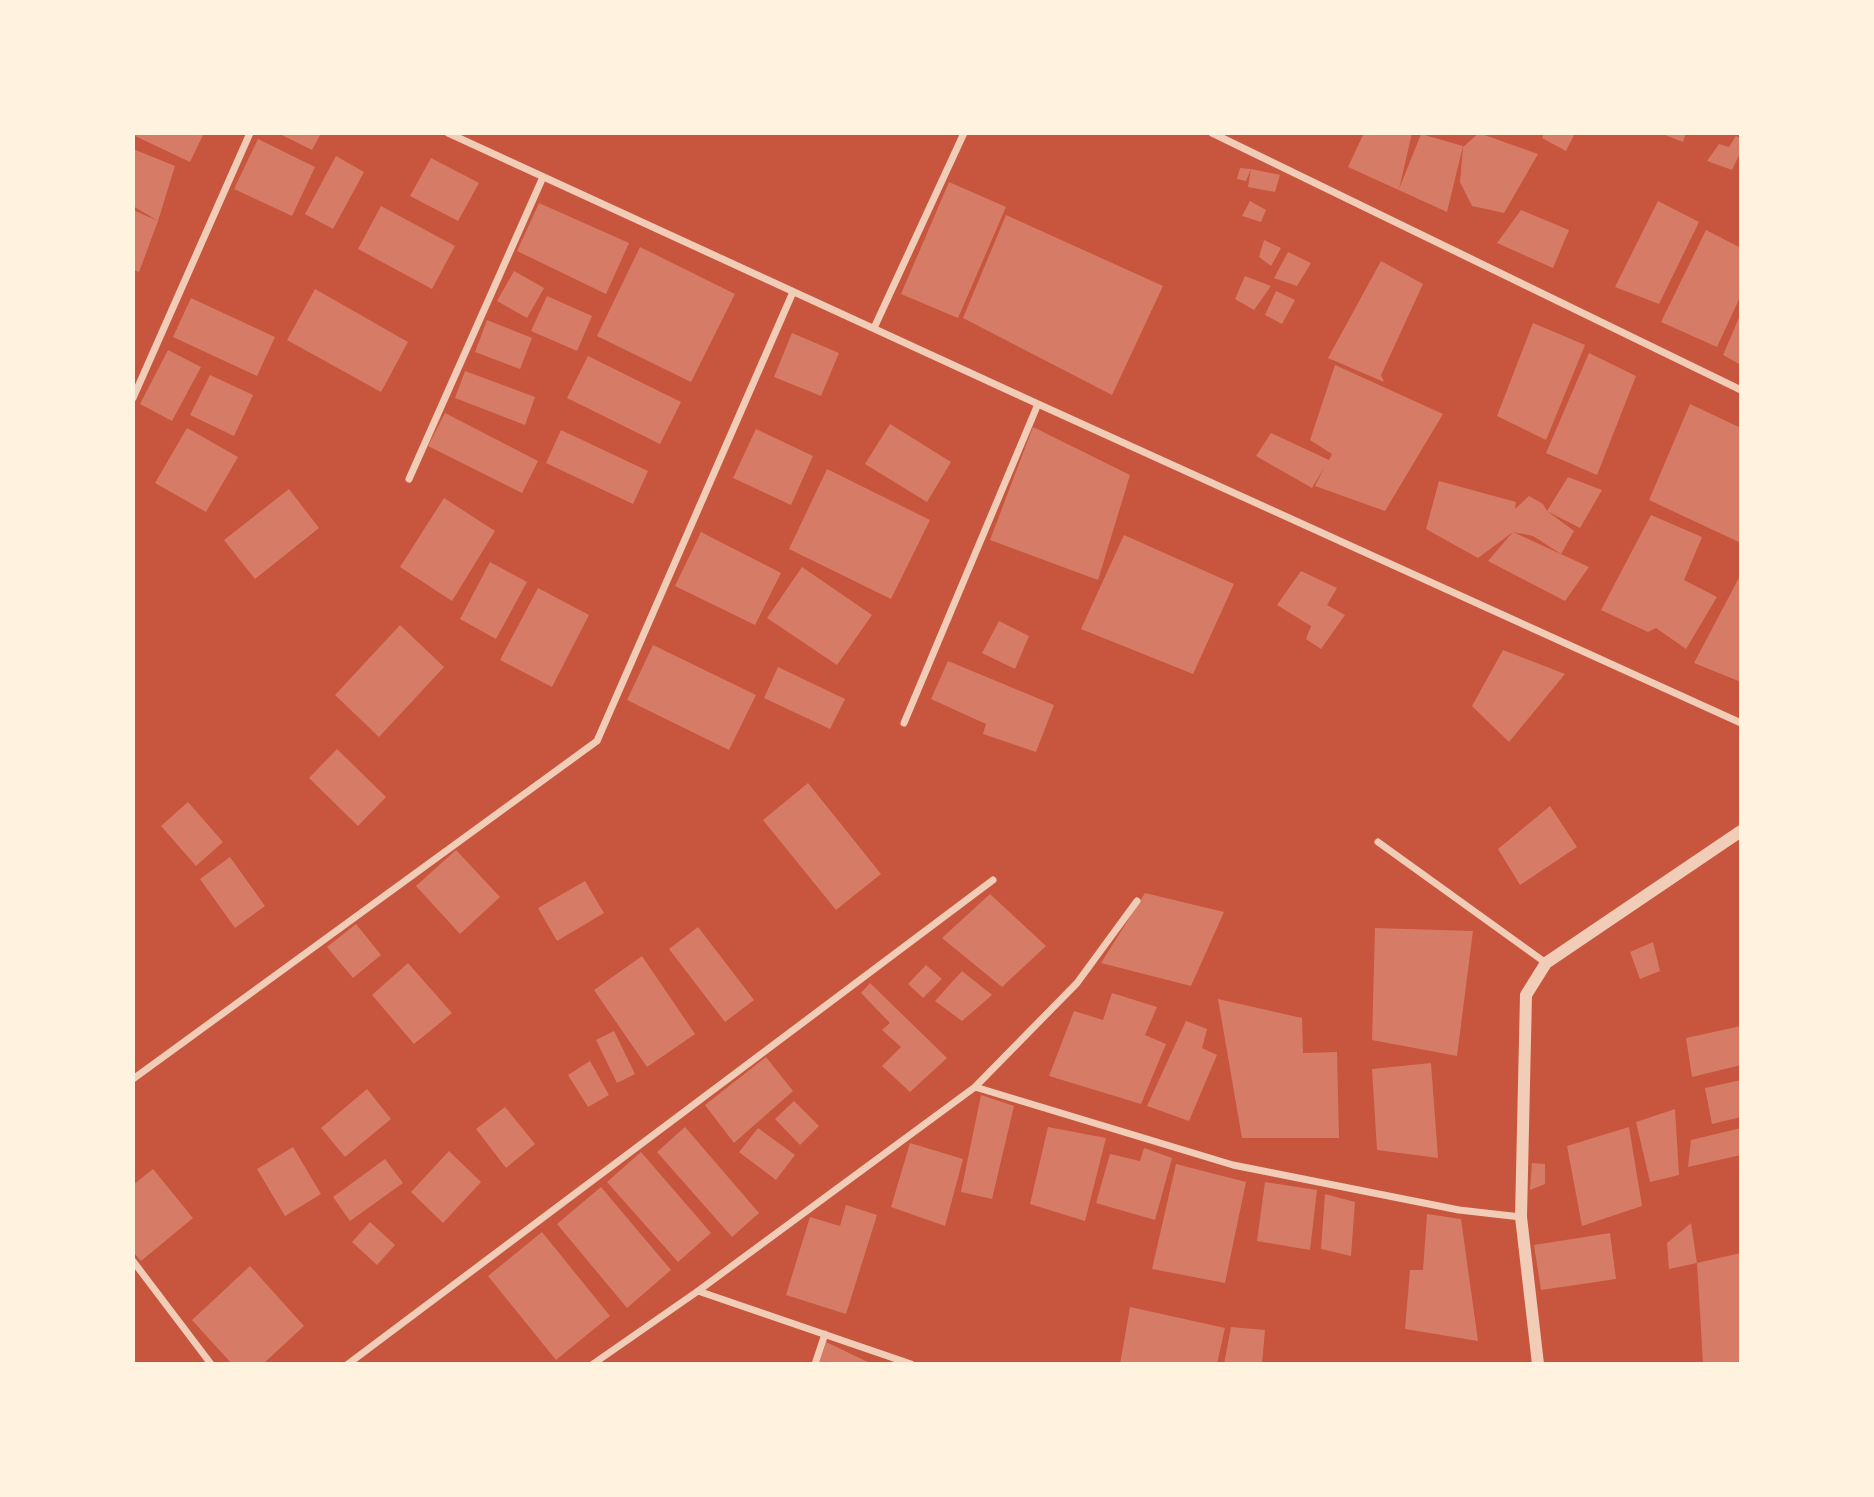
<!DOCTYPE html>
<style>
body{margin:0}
#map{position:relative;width:1874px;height:1497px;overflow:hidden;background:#c8553d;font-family:"Times New Roman",serif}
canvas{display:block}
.frame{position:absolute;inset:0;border:135px solid #fff3e0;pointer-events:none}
</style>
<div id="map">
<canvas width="1874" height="1497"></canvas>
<div class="frame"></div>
</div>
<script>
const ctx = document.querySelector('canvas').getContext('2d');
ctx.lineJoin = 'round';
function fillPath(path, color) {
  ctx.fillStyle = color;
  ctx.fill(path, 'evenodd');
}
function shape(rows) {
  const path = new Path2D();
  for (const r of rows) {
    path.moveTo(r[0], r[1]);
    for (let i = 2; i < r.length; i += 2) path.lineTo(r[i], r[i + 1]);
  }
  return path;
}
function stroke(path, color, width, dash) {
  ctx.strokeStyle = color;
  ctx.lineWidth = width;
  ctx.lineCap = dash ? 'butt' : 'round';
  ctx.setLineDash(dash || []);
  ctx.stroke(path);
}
const building = shape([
 [133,133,204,133,190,162,133,135],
 [278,133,321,133,312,150],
 [1364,133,1412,133,1399,189,1421,134,1463,146,1447,212,1348,167],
 [1479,133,1538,154,1504,213,1472,206,1460,182,1463,147],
 [1544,133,1575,133,1566,151,1542,138],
 [1660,133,1686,133,1683,142],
 [1736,136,1741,139,1741,151,1732,170,1707,161,1719,144,1729,147],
 [258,139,315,167,292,216,234,189],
 [133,149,175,166,158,221,133,206],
 [336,156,364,172,333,229,305,214],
 [431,158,479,183,458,221,410,196],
 [1240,168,1251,169,1246,181,1237,179],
 [1251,169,1280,175,1275,192,1248,187],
 [949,182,1006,207,958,318,901,294],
 [1250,201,1266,210,1261,222,1242,216],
 [1658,201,1699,222,1659,304,1615,287],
 [539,203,629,243,606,294,517,251],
 [381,206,455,246,432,289,358,249],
 [133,210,158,221,139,272,133,270],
 [1521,210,1569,230,1553,268,1497,243],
 [1006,215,1163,286,1112,395,963,318],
 [1706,230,1741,248,1741,295,1717,347,1661,322],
 [1264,240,1281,248,1271,266,1259,257],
 [640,247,735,294,691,382,597,336],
 [1288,252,1311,263,1297,286,1274,278],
 [1381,261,1423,284,1381,375,1384,382,1328,358],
 [514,271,544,288,527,318,497,301],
 [1245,276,1271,286,1254,310,1235,299],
 [315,289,408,342,381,392,287,340],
 [1276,291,1295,300,1282,324,1265,315],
 [547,296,592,316,577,351,531,331],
 [191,298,275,337,257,376,173,337],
 [1741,313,1741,365,1723,355],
 [487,320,532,338,520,369,475,352],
 [1533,323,1585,345,1546,440,1497,416],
 [792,333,839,353,821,396,774,377],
 [168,350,201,367,172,421,140,404],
 [1589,353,1636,376,1597,475,1546,453],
 [588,356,681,402,660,444,567,398],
 [1335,365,1443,414,1385,511,1315,486,1325,466,1312,488,1256,456,1271,433,1329,460,1332,454,1310,440],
 [465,371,535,397,525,425,455,398],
 [210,375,253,395,234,436,190,415],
 [1690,404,1741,428,1741,543,1649,500],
 [445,413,538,461,522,493,428,446],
 [890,424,951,462,927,502,865,464],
 [1033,427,1130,475,1098,580,990,540],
 [187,428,238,457,206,512,155,483],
 [756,429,813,456,791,505,733,478],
 [561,430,648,471,633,504,546,463],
 [827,469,930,520,891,599,789,549],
 [1568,477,1602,490,1580,528,1547,511,1574,531,1561,554,1533,536,1513,532,1589,567,1565,601,1488,561,1513,532,1478,558,1426,529,1439,481,1516,502,1515,509,1529,496,1543,504,1547,511],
 [289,489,319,528,255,579,224,540],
 [444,498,495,531,452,601,400,567],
 [1651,515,1702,537,1684,580,1717,597,1686,649,1656,628,1648,632,1601,610],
 [701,532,781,573,755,625,675,586],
 [1124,535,1234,584,1193,674,1081,629],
 [490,562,527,582,496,639,460,619],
 [802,567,872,615,837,665,767,618],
 [1301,571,1337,588,1327,605,1345,615,1321,649,1306,639,1311,626,1277,605],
 [1741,574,1741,682,1694,663],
 [538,588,589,615,552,687,500,660],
 [999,621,1029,636,1015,669,982,653],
 [400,625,444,667,379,737,335,695],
 [653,645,756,695,729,750,627,700],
 [1503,650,1565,674,1509,742,1472,706],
 [948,661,1054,705,1036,752,983,734,986,724,931,699],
 [778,667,845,699,830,729,764,698],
 [337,749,386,797,358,826,309,778],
 [808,783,881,874,836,910,763,820],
 [188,802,223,842,196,866,161,826],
 [1550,806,1577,847,1520,885,1498,849],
 [456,850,500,897,460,934,416,886],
 [230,857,265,906,235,928,200,879],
 [585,881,604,913,557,941,538,908],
 [1145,893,1224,912,1191,986,1101,963],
 [990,894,1046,946,1002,987,942,938],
 [356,924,381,955,353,978,327,947],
 [698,927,754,1000,725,1022,669,949],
 [1375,928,1473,931,1457,1056,1372,1040],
 [1653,942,1660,971,1640,979,1630,952],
 [642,956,695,1034,647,1067,594,990],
 [408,963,452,1013,414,1044,372,995],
 [926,965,942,979,923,998,908,984],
 [962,971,992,995,962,1021,935,1001],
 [870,983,947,1058,910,1092,882,1066,901,1047,882,1030,890,1023,861,993],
 [1112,993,1157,1007,1145,1035,1166,1044,1141,1104,1049,1076,1074,1011,1103,1020],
 [1218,999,1302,1018,1303,1053,1337,1052,1339,1138,1242,1138],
 [1186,1021,1207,1029,1202,1048,1217,1055,1189,1121,1147,1106],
 [1741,1026,1741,1065,1692,1077,1686,1038],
 [614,1031,635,1074,617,1083,596,1040],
 [766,1057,793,1091,734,1143,705,1105],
 [590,1061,609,1095,588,1107,568,1075],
 [1431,1063,1438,1158,1377,1150,1372,1069],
 [1741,1080,1741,1117,1712,1124,1705,1088],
 [367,1089,391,1119,345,1157,321,1128],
 [981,1095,1014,1106,992,1199,961,1192],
 [794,1101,819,1126,800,1145,775,1119],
 [505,1107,535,1144,506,1168,476,1129],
 [1675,1109,1679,1175,1650,1182,1636,1122],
 [685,1127,759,1213,732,1237,657,1152],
 [1048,1127,1106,1138,1085,1221,1030,1204],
 [1629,1127,1642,1206,1582,1226,1567,1146],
 [758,1128,795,1155,776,1180,739,1152],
 [1741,1128,1741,1155,1688,1167,1691,1140],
 [910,1143,963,1159,945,1226,891,1207],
 [293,1147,321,1194,285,1216,257,1169],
 [1144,1148,1172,1158,1155,1220,1096,1203,1110,1154,1140,1161],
 [449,1151,481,1182,443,1223,411,1192],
 [641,1152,711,1233,678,1262,607,1182],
 [385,1159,403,1183,350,1221,333,1197],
 [1532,1163,1545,1164,1545,1184,1530,1190],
 [1176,1164,1246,1182,1225,1283,1152,1269],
 [153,1169,193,1218,141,1261,133,1252,133,1185],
 [1265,1182,1317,1190,1310,1250,1257,1241],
 [601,1187,671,1270,627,1308,557,1224],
 [1325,1194,1355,1202,1351,1256,1321,1249],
 [846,1205,877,1215,846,1314,786,1295,810,1217,840,1226],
 [1427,1214,1461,1219,1478,1341,1405,1329,1410,1270,1423,1270],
 [370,1222,395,1245,377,1265,352,1242],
 [1691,1223,1697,1263,1669,1269,1667,1243],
 [542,1232,610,1316,556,1360,488,1276],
 [1610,1233,1616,1279,1541,1290,1534,1245],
 [1741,1253,1741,1364,1703,1364,1697,1263],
 [250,1266,304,1326,263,1364,232,1364,192,1320],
 [1130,1307,1225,1328,1217,1364,1120,1364],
 [1231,1327,1265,1330,1262,1364,1224,1364],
 [826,1342,872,1364,819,1364]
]);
const minor = shape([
 [448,133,1038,404,1741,723],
 [1212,133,1741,390],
 [874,328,964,133],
 [133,398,250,133],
 [409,479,543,177],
 [904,723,1038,404],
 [1378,842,1546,963],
 [133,1079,597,741,793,292],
 [975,1087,1233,1165,1459,1210,1521,1217],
 [133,1261,211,1364],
 [698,1291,911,1364],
 [348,1364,993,880],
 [593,1364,698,1291,975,1087,1077,983,1137,901],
 [815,1364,825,1334]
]);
const tertiary = shape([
 [1538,1364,1521,1217,1526,995,1546,963,1741,831]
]);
fillPath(building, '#d67c66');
stroke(minor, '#f1ccb7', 7);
stroke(tertiary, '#f1ccb7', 12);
</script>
